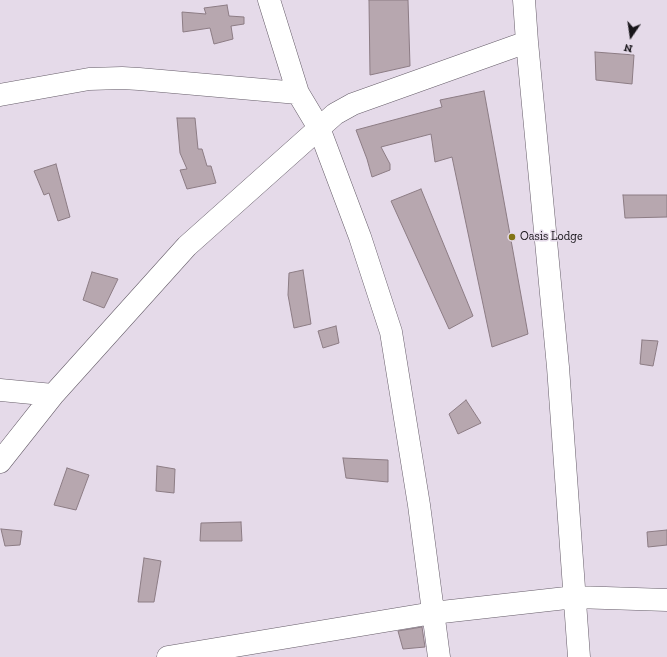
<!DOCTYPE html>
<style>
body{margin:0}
#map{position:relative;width:667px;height:657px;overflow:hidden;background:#e5dae9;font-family:"Zilla Slab",serif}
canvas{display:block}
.north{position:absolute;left:611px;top:16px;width:40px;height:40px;-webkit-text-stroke:3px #e5dae9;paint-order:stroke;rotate:193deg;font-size:11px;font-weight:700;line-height:16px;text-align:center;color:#18151a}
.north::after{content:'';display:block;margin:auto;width:14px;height:18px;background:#18151a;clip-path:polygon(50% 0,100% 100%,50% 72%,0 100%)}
</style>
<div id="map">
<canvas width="667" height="657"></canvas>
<div class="north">N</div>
</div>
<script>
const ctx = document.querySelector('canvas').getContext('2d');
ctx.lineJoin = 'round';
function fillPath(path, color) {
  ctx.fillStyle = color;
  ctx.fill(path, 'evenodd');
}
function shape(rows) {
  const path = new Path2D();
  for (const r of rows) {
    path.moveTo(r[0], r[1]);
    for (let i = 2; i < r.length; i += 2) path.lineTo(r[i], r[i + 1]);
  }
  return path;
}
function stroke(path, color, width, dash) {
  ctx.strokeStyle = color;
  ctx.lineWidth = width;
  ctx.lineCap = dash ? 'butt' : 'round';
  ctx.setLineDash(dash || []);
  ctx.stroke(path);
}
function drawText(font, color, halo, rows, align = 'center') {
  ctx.font = font + ' "Zilla Slab",serif';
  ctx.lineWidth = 3;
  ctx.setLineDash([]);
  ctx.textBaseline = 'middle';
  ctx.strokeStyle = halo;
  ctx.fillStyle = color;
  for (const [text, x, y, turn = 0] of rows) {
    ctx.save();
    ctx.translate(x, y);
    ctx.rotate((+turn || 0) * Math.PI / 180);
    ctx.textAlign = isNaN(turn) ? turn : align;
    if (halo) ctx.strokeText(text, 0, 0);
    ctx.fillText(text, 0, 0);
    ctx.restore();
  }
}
const building = shape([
 [369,0,408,0,410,66,370,75,369,0],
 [227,5,229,16,244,17,244,24,231,26,233,39,214,44,210,28,183,32,182,12,206,14,204,8,227,5],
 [595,52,634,55,632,84,596,80,595,52],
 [484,91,528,334,492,347,452,157,435,162,431,134,381,147,390,164,390,170,372,177,367,159,356,130,442,107,440,100,484,91],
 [177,118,195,118,198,149,202,149,207,166,211,166,216,183,187,189,180,170,187,169,180,153,177,118],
 [56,164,70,217,58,221,49,193,44,195,34,171,56,164],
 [421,189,473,316,449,329,391,201,421,189],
 [623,195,667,195,667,217,625,218,623,195],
 [303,270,311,324,294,328,288,295,289,273,303,270],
 [92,272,118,279,104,308,83,300,92,272],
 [336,326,339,343,323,348,318,331,336,326],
 [642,340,658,341,653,366,640,364,642,340],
 [466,400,481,423,458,434,449,414,466,400],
 [343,458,388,460,388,482,346,478,343,458],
 [157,466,175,469,174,493,156,491,157,466],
 [67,468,89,475,76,510,54,505,67,468],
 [241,522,242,541,200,541,201,523,241,522],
 [1,529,22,531,20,545,5,546,1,529],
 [667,530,667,545,648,547,647,532,667,530],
 [144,558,161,561,154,602,138,602,144,558],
 [422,627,425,647,403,649,398,631,422,627]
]);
const minor = shape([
 [269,0,298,93,319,128,360,237,391,332,419,505,439,657],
 [524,0,527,42,558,367,579,657],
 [0,95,89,79,122,78,139,79,298,93],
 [0,390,53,395,187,246,335,114,353,104,527,42],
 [0,462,53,395],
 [168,657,433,613,575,597,667,600]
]);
const markers = [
 [512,237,4,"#827315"]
];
const poiNames = [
 ["Oasis Lodge",520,237]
];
fillPath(building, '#b7a7af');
stroke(building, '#8c7c84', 1);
stroke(minor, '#665d69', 23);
stroke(minor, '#fff', 22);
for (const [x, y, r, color] of markers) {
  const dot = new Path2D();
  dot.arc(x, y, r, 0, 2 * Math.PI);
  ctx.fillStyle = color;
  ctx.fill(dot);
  stroke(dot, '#e5dae9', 1.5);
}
drawText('12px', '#18151a', '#e5dae9', poiNames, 'left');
</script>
